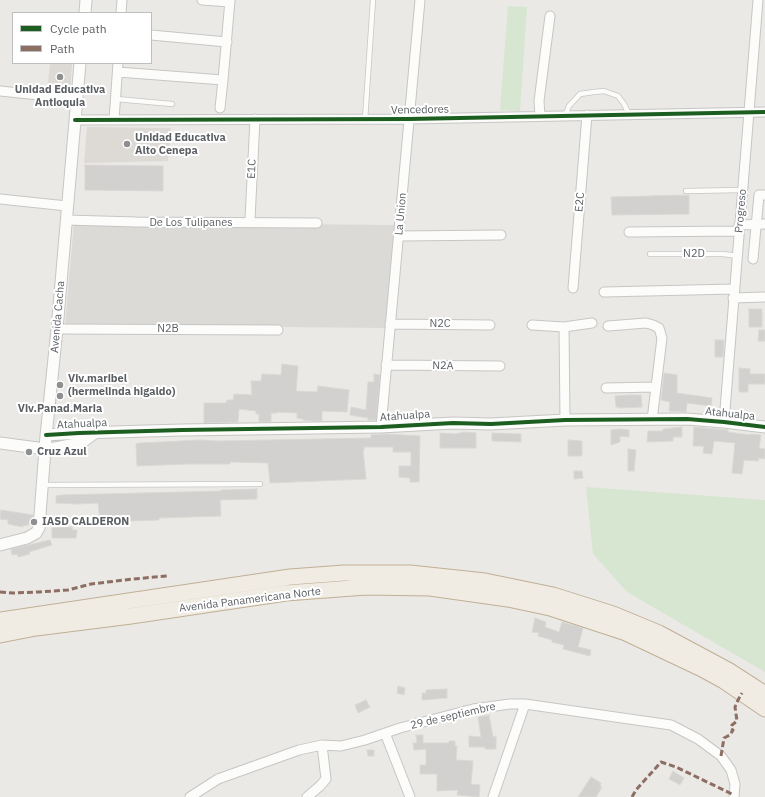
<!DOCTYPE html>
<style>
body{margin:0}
#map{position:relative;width:765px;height:797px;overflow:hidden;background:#ebe9e5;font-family:"IBM Plex Sans",sans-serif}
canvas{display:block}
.legend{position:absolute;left:12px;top:12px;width:140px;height:52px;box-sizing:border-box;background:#fff;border:1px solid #bdbfc1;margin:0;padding:5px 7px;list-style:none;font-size:12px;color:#5b5f63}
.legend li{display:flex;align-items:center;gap:8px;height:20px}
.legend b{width:20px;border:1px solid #bdbfc1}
</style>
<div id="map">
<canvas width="765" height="797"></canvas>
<ul class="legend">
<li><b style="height:5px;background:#1b5e20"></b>Cycle path</li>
<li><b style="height:5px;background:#8d6e63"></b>Path</li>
</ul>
</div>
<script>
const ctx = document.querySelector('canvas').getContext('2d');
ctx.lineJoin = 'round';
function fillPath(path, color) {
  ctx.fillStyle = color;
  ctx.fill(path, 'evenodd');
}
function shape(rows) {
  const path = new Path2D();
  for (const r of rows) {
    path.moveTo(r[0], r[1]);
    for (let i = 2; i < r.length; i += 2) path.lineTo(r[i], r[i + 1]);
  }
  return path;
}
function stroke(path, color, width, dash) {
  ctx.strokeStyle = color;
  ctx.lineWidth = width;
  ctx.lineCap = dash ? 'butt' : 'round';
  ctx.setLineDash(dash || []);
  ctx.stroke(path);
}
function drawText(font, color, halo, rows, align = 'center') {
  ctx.font = font + ' "IBM Plex Sans",sans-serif';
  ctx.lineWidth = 4;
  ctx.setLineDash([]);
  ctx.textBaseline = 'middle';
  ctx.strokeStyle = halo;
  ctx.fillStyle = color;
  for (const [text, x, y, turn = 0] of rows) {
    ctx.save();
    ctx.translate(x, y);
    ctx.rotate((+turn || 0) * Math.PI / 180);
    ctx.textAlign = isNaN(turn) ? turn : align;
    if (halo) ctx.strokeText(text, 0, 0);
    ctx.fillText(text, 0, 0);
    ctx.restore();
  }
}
const industrial = shape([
 [74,222,395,225,385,328,65,325]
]);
const education = shape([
 [50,63,72,63,70,93,47,92],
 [87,127,171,128,168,161,84,163]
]);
const green = shape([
 [508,6,527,7,520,111,500,110],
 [586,487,765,500,765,672,627,592,593,554]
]);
const building = shape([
 [85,165,163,166,163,191,85,190,85,165],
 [689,195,689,214,612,215,611,197,689,195],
 [749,309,762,309,762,327,749,327,749,309],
 [759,330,765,330,765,341,758,341,759,330],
 [715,340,724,340,723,357,715,357,715,340],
 [282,364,298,366,296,391,317,392,318,386,349,390,347,412,322,411,322,421,313,421,303,420,303,419,297,418,297,413,277,412,277,413,271,413,271,422,259,422,259,414,256,414,256,411,239,409,238,422,204,423,204,403,226,403,227,400,233,400,234,394,252,395,251,381,261,381,262,374,281,375,282,364],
 [739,368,750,369,750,374,765,374,765,384,748,384,748,392,739,392,739,368],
 [664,373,677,375,677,393,712,398,711,406,687,403,686,412,669,411,670,402,661,400,664,373],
 [374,374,380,375,376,420,368,420,368,418,350,415,351,407,366,410,368,382,374,382,374,374],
 [629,395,641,395,642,407,619,408,619,407,616,407,615,396,629,395],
 [682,427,682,437,673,437,673,441,647,442,648,431,663,431,663,429,682,427],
 [694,427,728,430,728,432,750,435,750,434,761,435,759,448,765,449,765,459,759,458,758,461,744,460,742,474,732,473,735,443,714,441,712,454,703,453,704,446,693,446,694,427],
 [621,429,629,430,629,437,620,436,620,442,611,445,611,430,621,429],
 [464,432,476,433,476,448,440,448,440,433,456,434,464,432],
 [492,433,521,434,521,442,492,441,492,433],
 [386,434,420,436,419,482,410,482,410,478,399,477,399,466,411,466,411,452,393,452,393,447,364,447,364,450,363,450,366,479,270,483,268,463,230,462,230,464,186,464,137,466,136,444,140,443,200,440,218,441,371,438,371,435,386,434],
 [568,440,582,441,582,456,568,456,568,440],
 [628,449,636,450,634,471,628,471,628,449],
 [574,471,582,471,583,478,574,479,574,471],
 [257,489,257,499,220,500,221,516,159,518,159,520,100,522,98,503,77,504,56,503,56,496,61,495,221,491,221,490,257,489],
 [1,510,33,515,32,525,27,524,27,526,23,525,23,527,8,524,8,520,0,519,1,510],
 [73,527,72,530,77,530,76,538,52,538,52,528,73,527],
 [50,540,52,545,29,552,30,554,18,557,17,554,12,555,11,549,50,540],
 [535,618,546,622,545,627,559,632,562,622,583,628,578,647,591,650,590,656,563,649,564,645,552,642,552,640,538,636,539,633,532,632,535,618],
 [398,686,405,688,404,695,397,693,398,686],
 [447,689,447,698,422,700,422,693,426,693,426,690,447,689],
 [366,700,370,707,358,713,355,705,366,700],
 [489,715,493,737,496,736,496,749,485,749,485,747,469,747,469,736,481,737,478,717,489,715],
 [416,735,423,735,423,743,449,743,449,741,455,741,455,746,457,746,456,760,473,761,471,784,480,785,479,797,457,795,458,790,437,791,437,774,420,774,420,765,426,765,426,749,414,750,413,743,417,743,416,735],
 [367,750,374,750,374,756,368,756,367,750],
 [673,771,684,778,680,785,669,779,673,771],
 [591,777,601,783,600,786,602,787,596,797,578,797,591,777]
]);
const service = shape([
 [116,99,172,104],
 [565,116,569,106,580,94,594,92,604,91,618,96,624,104,629,114],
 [365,120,373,0],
 [686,191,742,190],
 [650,254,723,254,738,256],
 [42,485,260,484]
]);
const minor = shape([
 [202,0,230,2],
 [121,13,122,0],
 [151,35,227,42],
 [118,72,223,80,230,0],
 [0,91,77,99],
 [220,108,223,80],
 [540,116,539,101,550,16],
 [75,120,409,119,765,112],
 [114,120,118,63],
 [0,199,67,206],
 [250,219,255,119],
 [66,220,137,222,317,223],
 [739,225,765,224],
 [629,232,739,231],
 [399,236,501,235],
 [753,259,759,195,765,195],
 [573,288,587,115],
 [604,292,734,289],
 [733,298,765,297],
 [390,324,490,325],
 [532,325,564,327,592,323],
 [608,326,646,323,653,325,659,328,662,338,652,420],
 [564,327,565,420],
 [57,329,278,330],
 [386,365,500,366],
 [606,388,656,387],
 [724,422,758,0],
 [381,427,420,0],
 [385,733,410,797],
 [190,797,218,779,299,750,322,745,341,746,365,740,400,728,473,709,510,704,525,704,671,725,698,739,721,756,731,770,735,784,734,797],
 [307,797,320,786,326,779,322,745],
 [493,797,525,704]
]);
const tertiary = shape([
 [85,13,86,0],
 [46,435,79,433,182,430,381,427,453,423,491,424,565,420,687,419,724,422,765,427],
 [0,443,45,449,55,448,81,443,96,432],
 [0,545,27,538,36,533,39,528,46,436,57,329,80,63]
]);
const trunk = shape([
 [0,620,290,577,344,573,410,573,485,581,553,595,613,614,659,633,728,670,765,694],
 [0,635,36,628,131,616,286,593,366,587,430,588,508,599,550,608,626,633,702,669,724,681,765,709]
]);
const quiet = shape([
 [0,592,14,593,39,592,68,590,91,584,133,579,167,576],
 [721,756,724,738,730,735,733,730,731,729,732,725,737,721,735,707,738,700,742,693],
 [632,797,636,790,661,762,676,767,734,795]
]);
const cycleway = shape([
 [75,120,409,119,765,112],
 [46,435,79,433,182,430,381,427,453,423,491,424,565,420,687,419,724,422,765,427]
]);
const markers = [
 [60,77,4,"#8d8f90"],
 [127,144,4,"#8d8f90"],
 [60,385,4,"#8d8f90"],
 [60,396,4,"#8d8f90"],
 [29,452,4,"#8d8f90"],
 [34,522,4,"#8d8f90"]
];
const poiNames = [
 ["Unidad Educativa",60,90,"center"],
 ["Antioquia",60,103,"center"],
 ["Unidad Educativa",135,138],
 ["Alto Cenepa",135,151],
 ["Viv.maribel",68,379],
 ["(hermelinda higaldo)",68,392],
 ["Viv.Panad.Maria",60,409,"center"],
 ["Cruz Azul",37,452],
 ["IASD CALDERON",42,522]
];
const streetNames = [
 ["Vencedores",420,110,-1],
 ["E1C",252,169,-87],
 ["E2C",580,202,-85],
 ["Progreso",741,211,-85],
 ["La Union",401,214,-85],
 ["De Los Tulipanes",191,223],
 ["N2D",694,254],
 ["Avenida Cacha",58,317,-85],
 ["N2C",440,324],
 ["N2B",168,329],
 ["N2A",443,366,1],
 ["Atahualpa",730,414,6],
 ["Atahualpa",405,416,-4],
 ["Atahualpa",82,424,-3],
 ["Avenida Panamericana Norte",250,600,-7],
 ["29 de septiembre",453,716,-13]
];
fillPath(industrial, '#dcdad7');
fillPath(education, '#ddd9d5');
fillPath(green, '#d6e6d1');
fillPath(building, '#d2d1cf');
stroke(building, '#dad8d4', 1);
stroke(service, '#c7c6c6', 6);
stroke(minor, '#c7c6c6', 11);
stroke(tertiary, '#c7c6c6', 13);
stroke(trunk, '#c0af95', 17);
stroke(service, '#fcfcfb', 4.5);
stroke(minor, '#fcfcfb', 9);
stroke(tertiary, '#fcfcfb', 11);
stroke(trunk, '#f0ece4', 15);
stroke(quiet, '#8d6e63', 3, [6, 3]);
stroke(cycleway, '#1b5e20', 4);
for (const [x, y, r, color] of markers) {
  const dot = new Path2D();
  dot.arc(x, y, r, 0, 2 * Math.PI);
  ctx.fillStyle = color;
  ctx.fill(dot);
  stroke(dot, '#fff', 1.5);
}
drawText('bold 11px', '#5b5f63', '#fff', poiNames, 'left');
drawText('11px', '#5b5f63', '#fff', streetNames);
</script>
